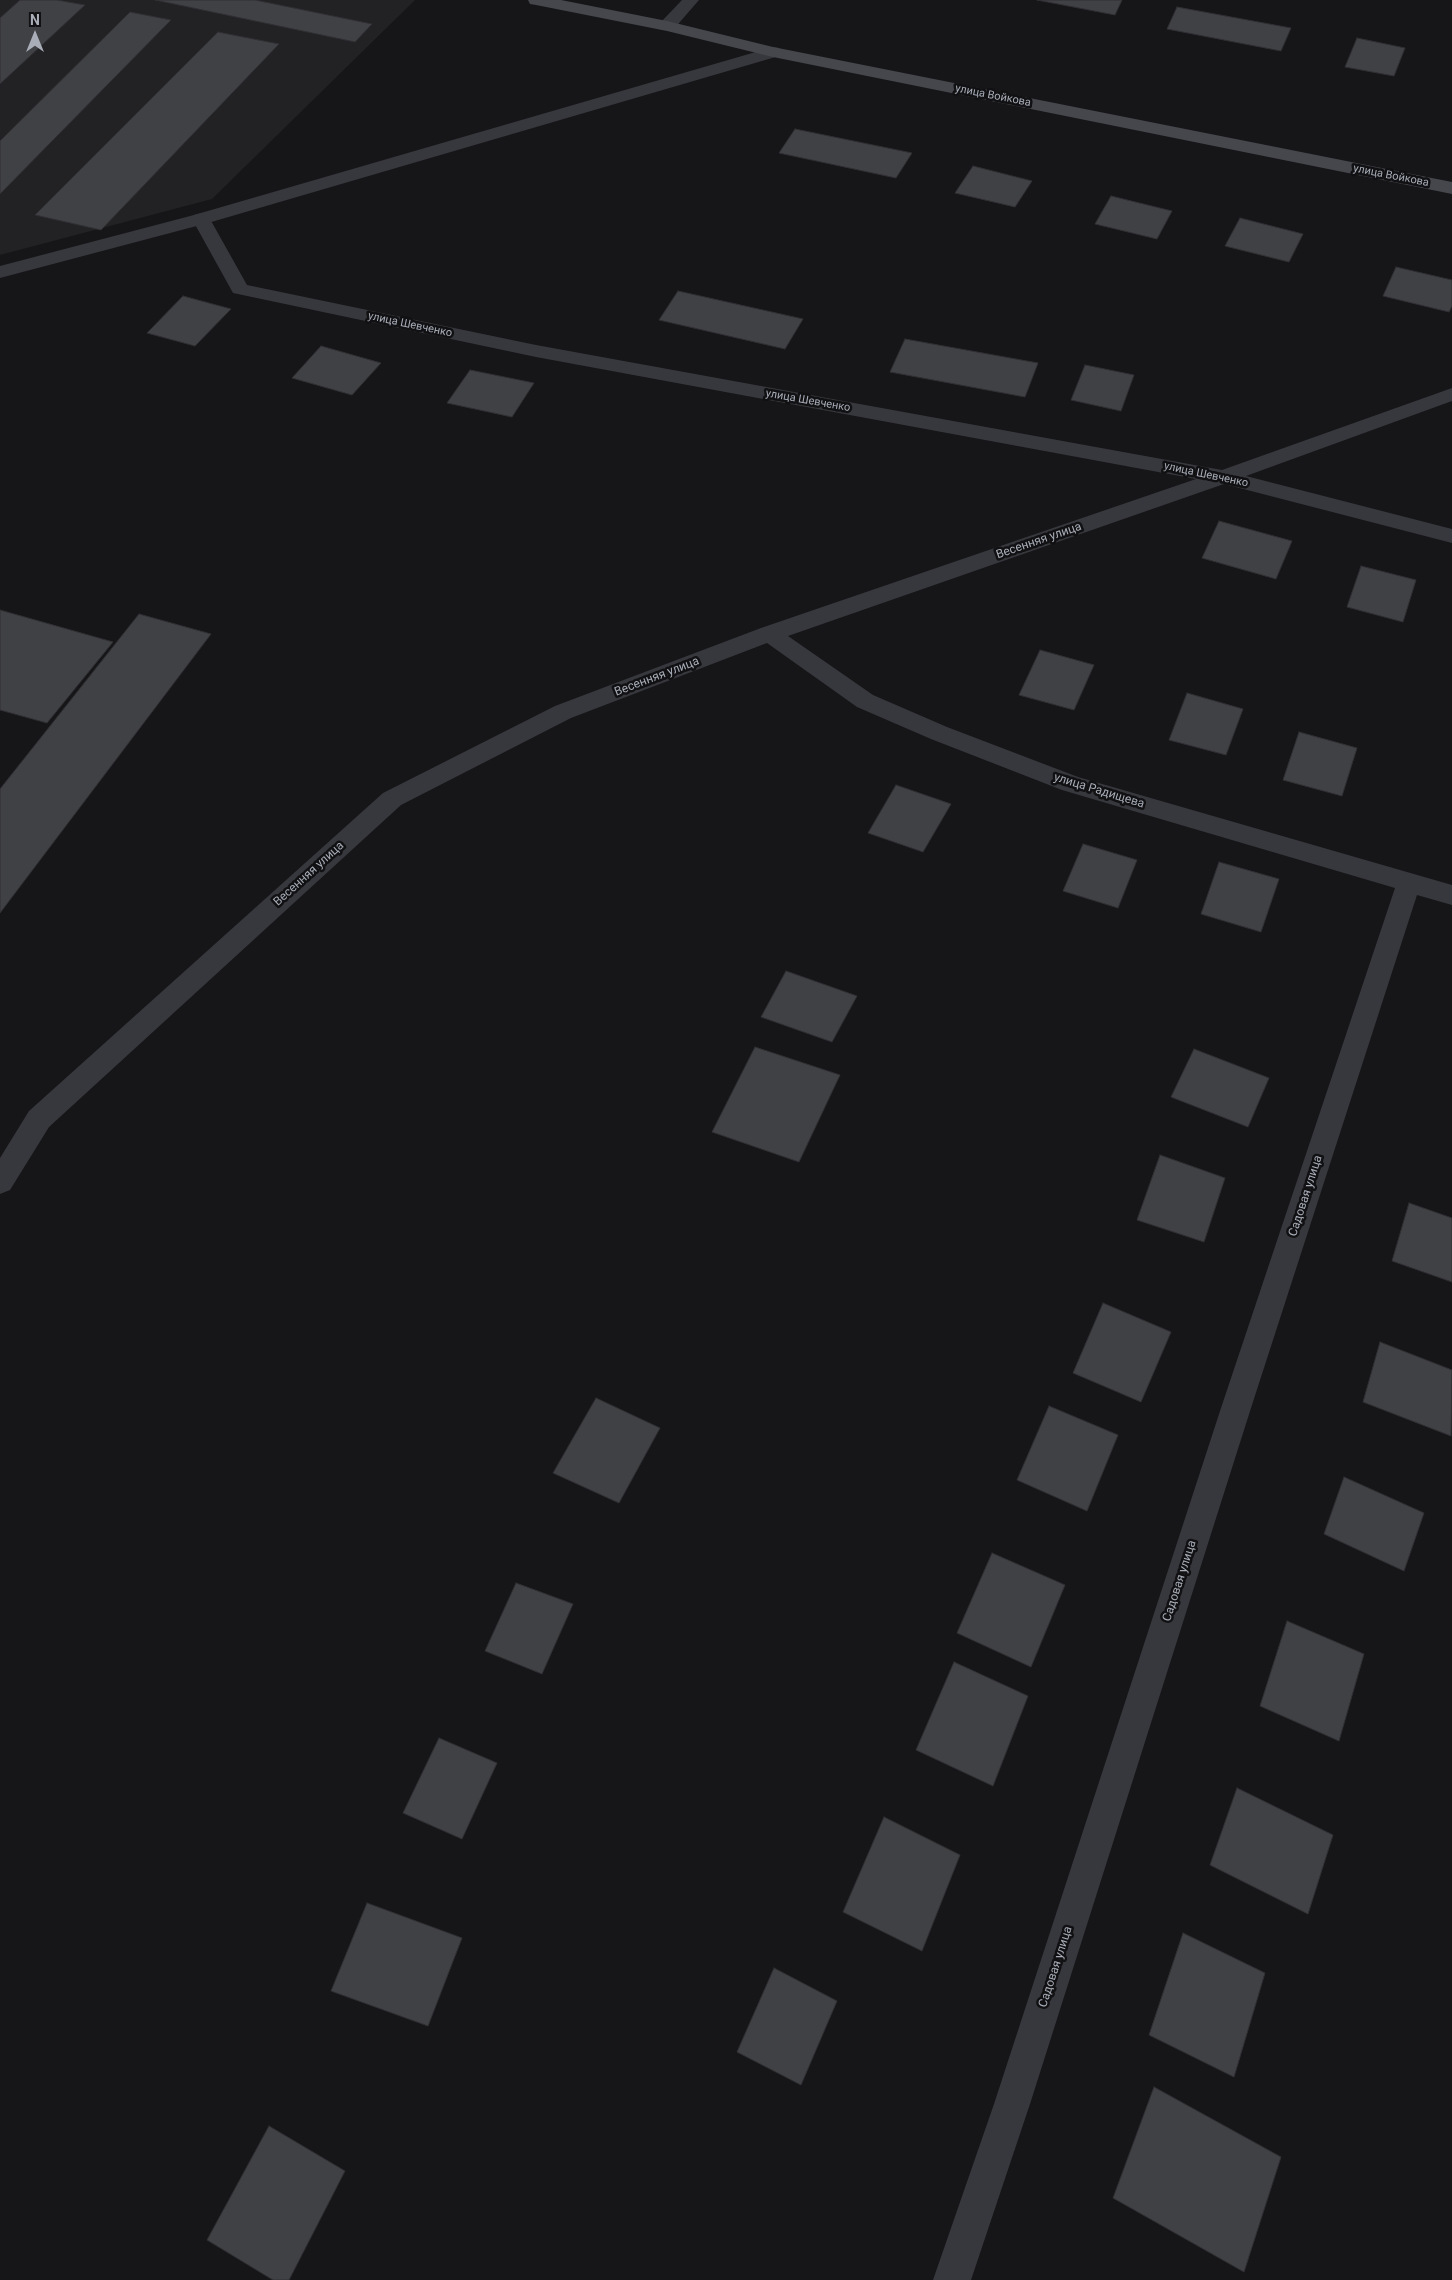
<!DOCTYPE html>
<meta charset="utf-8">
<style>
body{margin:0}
#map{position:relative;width:1452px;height:2280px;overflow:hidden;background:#161618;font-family:Roboto,sans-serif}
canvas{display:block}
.north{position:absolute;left:10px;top:10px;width:50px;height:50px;-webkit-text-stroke:4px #111113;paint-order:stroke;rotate:0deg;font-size:14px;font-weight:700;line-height:20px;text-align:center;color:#a8adb8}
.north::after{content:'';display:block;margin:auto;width:18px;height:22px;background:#a8adb8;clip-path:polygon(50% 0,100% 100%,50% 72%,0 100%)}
</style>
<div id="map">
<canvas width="1452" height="2280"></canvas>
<div class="north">N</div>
</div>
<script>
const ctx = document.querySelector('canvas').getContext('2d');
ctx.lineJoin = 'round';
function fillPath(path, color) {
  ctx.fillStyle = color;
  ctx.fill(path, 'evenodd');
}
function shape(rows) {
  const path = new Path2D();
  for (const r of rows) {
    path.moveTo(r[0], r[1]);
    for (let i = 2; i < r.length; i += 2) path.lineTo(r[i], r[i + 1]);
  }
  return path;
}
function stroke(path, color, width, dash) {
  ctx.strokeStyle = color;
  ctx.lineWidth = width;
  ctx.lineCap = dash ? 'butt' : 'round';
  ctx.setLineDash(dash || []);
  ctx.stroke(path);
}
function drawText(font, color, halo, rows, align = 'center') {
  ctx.font = font + ' Roboto,sans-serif';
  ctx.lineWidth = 5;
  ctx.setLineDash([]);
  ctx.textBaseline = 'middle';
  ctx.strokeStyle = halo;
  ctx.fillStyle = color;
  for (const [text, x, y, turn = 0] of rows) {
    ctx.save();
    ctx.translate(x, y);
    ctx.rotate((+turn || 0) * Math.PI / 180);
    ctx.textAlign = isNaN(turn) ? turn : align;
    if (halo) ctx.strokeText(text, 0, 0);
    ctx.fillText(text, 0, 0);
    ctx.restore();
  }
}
const built = shape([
 [0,0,415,0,212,199,0,255]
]);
const building = shape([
 [20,0,57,0,85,5,0,84,0,18,20,0],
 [155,0,255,0,372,24,355,42,155,0],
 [1037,0,1122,0,1115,15,1037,0],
 [1177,7,1291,28,1281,51,1167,29,1177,7],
 [130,12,171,20,0,194,0,141,130,12],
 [218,32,279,44,101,230,35,215,218,32],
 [1357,38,1405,48,1394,76,1345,67,1357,38],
 [795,129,912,153,896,178,779,153,795,129],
 [973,166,1032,181,1015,207,955,193,973,166],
 [1111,196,1172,211,1157,239,1095,224,1111,196],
 [1240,218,1303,234,1289,262,1225,246,1240,218],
 [1396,267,1452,280,1452,306,1449,312,1383,296,1396,267],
 [678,291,803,319,785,349,659,320,678,291],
 [183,296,231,309,195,346,147,333,183,296],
 [905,339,1038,363,1025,397,890,372,905,339],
 [321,346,381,363,352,395,292,378,321,346],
 [1085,365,1134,375,1121,411,1071,400,1085,365],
 [470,370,534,383,512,417,447,403,470,370],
 [1219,521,1292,541,1276,579,1202,558,1219,521],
 [1361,566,1416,580,1403,622,1347,607,1361,566],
 [0,610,113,642,47,723,0,710,0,610],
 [139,614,211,634,0,913,0,789,139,614],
 [1040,650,1094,665,1074,710,1019,695,1040,650],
 [1187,693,1243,709,1226,755,1169,740,1187,693],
 [1299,732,1357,748,1342,796,1283,780,1299,732],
 [896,785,951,804,923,852,868,833,896,785],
 [1083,844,1137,860,1118,908,1063,891,1083,844],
 [1219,862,1279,879,1261,932,1201,914,1219,862],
 [786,971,857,996,832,1042,761,1017,786,971],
 [755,1047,840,1075,799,1162,712,1132,755,1047],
 [1194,1049,1269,1078,1248,1127,1171,1097,1194,1049],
 [1160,1155,1225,1178,1204,1242,1137,1220,1160,1155],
 [1409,1203,1452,1218,1452,1282,1392,1261,1409,1203],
 [1103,1303,1171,1332,1141,1402,1073,1373,1103,1303],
 [1380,1342,1452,1370,1451,1436,1363,1402,1380,1342],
 [596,1398,660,1428,619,1503,553,1473,596,1398],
 [1049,1406,1118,1435,1087,1511,1017,1480,1049,1406],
 [1344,1477,1424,1513,1404,1571,1324,1534,1344,1477],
 [992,1553,1065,1585,1031,1667,957,1633,992,1553],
 [516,1583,573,1604,542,1674,485,1651,516,1583],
 [1287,1621,1364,1654,1339,1741,1260,1706,1287,1621],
 [954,1662,1028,1696,993,1786,916,1750,954,1662],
 [439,1738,497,1763,462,1839,403,1813,439,1738],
 [1237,1788,1333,1835,1308,1914,1210,1865,1237,1788],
 [884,1817,960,1855,922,1951,843,1912,884,1817],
 [367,1903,462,1938,428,2026,331,1991,367,1903],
 [1183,1933,1265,1973,1234,2077,1149,2035,1183,1933],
 [774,1968,837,2001,801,2085,737,2052,774,1968],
 [1154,2087,1281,2157,1244,2272,1113,2198,1154,2087],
 [269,2126,345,2171,289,2280,273,2280,207,2240,269,2126]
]);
const minor = shape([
 [682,0,699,0,673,30,661,30,659,26,661,22,682,0],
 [201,213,208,215,210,219,247,285,536,345,1222,470,1452,388,1452,401,1246,476,1452,529,1452,543,1224,484,788,636,873,695,947,727,1078,777,1452,885,1452,905,1417,895,1251,1408,1030,2104,971,2280,933,2280,994,2104,1221,1408,1395,888,1062,790,931,739,857,707,767,643,571,718,401,805,49,1127,10,1190,0,1194,0,1158,29,1111,383,793,555,706,761,628,1196,479,536,357,233,293,192,219,194,215,201,213]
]);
const tertiary = shape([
 [773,47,779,48,782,52,779,56,208,223,0,278,0,266,194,215,773,47]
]);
const secondary = shape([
 [528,0,561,0,667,21,773,47,1452,182,1452,194,773,57,667,31,536,5,530,4,528,0]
]);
const farStreetnames = [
 ["улица Войкова",993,96,11],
 ["улица Войкова",1391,176,11],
 ["улица Шевченко",410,325,12],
 ["улица Шевченко",808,401,10],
 ["улица Шевченко",1206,475,12]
];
const streetNames = [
 ["Весенняя улица",1039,541,-19],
 ["Весенняя улица",657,677,-21],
 ["улица Радищева",1099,791,17],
 ["Весенняя улица",309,874,-42],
 ["Садовая улица",1306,1196,-72],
 ["Садовая улица",1180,1581,-72],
 ["Садовая улица",1056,1967,-72]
];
fillPath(built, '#222225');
fillPath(building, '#404145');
stroke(building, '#303034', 1);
fillPath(minor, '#37383d');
fillPath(tertiary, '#37383d');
fillPath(secondary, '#45474d');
drawText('11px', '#a8adb8', '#111113', farStreetnames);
drawText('12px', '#a8adb8', '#111113', streetNames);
</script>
